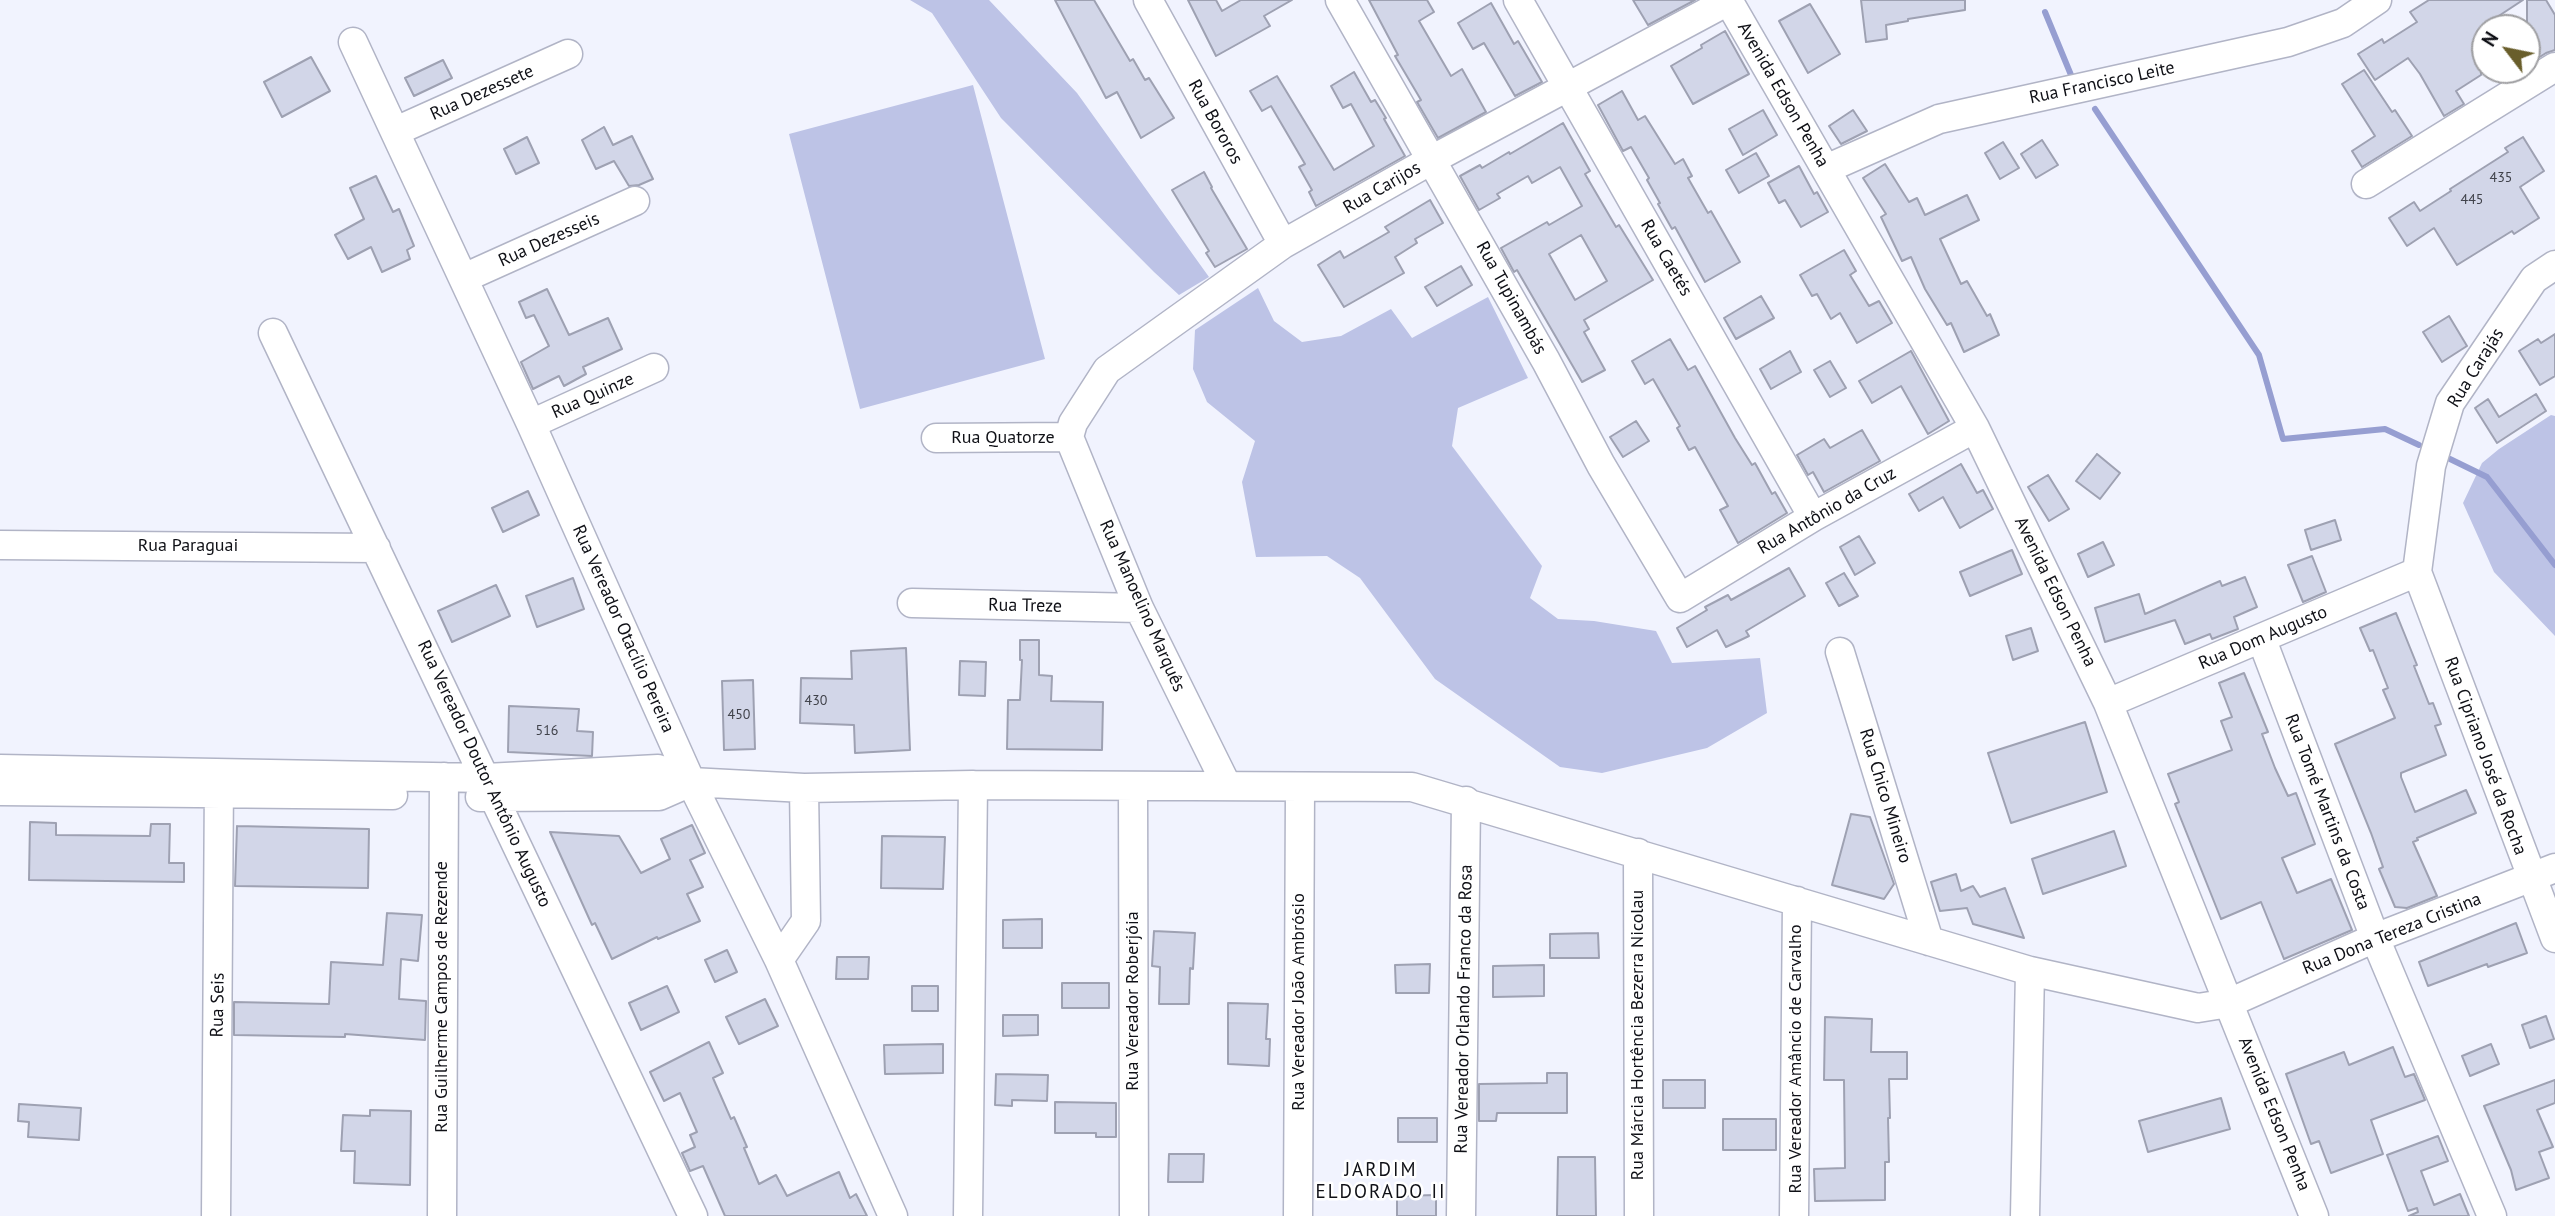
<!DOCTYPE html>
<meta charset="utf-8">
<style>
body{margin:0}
#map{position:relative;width:2555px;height:1216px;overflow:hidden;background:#f1f3fe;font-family:"PT Sans",sans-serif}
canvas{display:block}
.north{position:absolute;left:2471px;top:14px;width:70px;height:70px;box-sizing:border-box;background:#fff;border:2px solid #9f9fa2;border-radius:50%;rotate:302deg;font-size:19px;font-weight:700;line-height:28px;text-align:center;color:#0f1016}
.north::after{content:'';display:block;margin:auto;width:24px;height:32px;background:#695e2b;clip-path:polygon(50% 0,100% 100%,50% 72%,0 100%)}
</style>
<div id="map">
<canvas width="2555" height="1216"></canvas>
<div class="north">N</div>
</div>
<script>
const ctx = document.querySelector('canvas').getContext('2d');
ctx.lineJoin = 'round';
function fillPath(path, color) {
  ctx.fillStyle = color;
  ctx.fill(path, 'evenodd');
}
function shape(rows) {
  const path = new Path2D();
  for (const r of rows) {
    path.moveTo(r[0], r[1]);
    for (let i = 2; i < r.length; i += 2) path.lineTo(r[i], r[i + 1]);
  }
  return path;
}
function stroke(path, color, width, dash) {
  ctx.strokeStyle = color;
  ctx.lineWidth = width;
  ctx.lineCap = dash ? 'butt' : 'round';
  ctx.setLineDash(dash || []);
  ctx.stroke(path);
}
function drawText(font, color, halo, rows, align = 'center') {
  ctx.font = font + ' "PT Sans",sans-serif';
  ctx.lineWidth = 5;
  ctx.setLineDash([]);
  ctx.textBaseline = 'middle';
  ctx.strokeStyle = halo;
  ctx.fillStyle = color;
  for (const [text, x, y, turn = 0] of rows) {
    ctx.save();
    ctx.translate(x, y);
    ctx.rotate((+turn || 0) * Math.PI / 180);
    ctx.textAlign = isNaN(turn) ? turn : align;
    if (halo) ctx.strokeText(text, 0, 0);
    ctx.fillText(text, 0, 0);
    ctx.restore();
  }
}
const green = shape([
 [910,0,989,0,1077,93,1209,277,1179,295,1154,272,1001,118,932,13],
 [973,85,1045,359,860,409,789,134],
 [1258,288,1274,321,1302,342,1341,336,1391,309,1412,338,1488,297,1528,378,1458,408,1452,446,1542,566,1530,598,1558,619,1594,621,1656,631,1672,663,1760,658,1767,713,1707,748,1602,773,1560,767,1435,679,1360,578,1327,556,1256,557,1242,482,1255,441,1207,402,1193,369,1195,330],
 [2551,415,2555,416,2555,636,2494,572,2463,503,2482,463,2499,449]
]);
const stream = shape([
 [2045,12,2071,75],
 [2095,109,2259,355,2283,439,2385,429,2419,445],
 [2450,459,2487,477,2555,565]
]);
const building = shape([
 [1055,0,1094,0,1130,61,1133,59,1145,80,1149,78,1174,118,1141,138,1117,92,1106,98,1055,0],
 [1188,0,1216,0,1222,11,1241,0,1292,0,1264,16,1270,26,1216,56,1188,0],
 [1369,0,1427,0,1434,12,1419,21,1451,76,1462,69,1486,112,1438,138,1417,102,1421,100,1395,56,1398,55,1369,0],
 [1633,0,1695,0,1648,25,1633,0],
 [1861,0,1965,0,1965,10,1908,19,1908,21,1886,25,1887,39,1866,42,1861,0],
 [2429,0,2523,0,2485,25,2485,66,2481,60,2481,75,2456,91,2464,104,2444,116,2420,74,2408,58,2375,80,2358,54,2382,39,2384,43,2417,22,2410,12,2429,0],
 [2527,0,2546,0,2555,15,2555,50,2546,53,2527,65,2527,0],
 [1491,3,1514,44,1518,41,1542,82,1515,96,1484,43,1473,49,1458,23,1491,3],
 [1810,4,1840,54,1808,73,1779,21,1810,4],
 [1725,31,1749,74,1693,104,1671,66,1702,48,1701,45,1725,31],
 [311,57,330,91,282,117,264,82,311,57],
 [443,60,452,78,414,96,405,78,443,60],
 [2364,70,2392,112,2395,110,2412,136,2362,167,2352,151,2375,136,2342,84,2364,70],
 [1354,72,1371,102,1375,100,1386,118,1384,119,1405,156,1316,206,1309,192,1312,190,1299,167,1305,164,1271,106,1262,111,1250,91,1277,76,1334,170,1374,146,1351,104,1343,108,1331,86,1354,72],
 [1622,91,1638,120,1645,116,1675,164,1683,159,1692,176,1688,178,1708,213,1711,211,1740,262,1705,282,1675,227,1672,229,1658,204,1660,203,1647,180,1649,178,1631,147,1623,151,1598,105,1622,91],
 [1763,110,1777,135,1743,155,1729,129,1763,110],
 [1853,110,1867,131,1841,144,1829,126,1853,110],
 [1563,123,1590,171,1585,174,1616,227,1619,225,1653,280,1584,320,1589,329,1584,332,1605,370,1582,382,1517,270,1514,272,1501,248,1547,222,1549,225,1582,206,1560,167,1532,183,1528,176,1497,194,1500,198,1479,210,1460,176,1480,165,1482,168,1509,152,1510,154,1563,123],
 [1581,235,1607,281,1575,300,1549,254,1581,235],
 [604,127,613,145,632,136,653,179,639,185,629,186,614,161,596,169,582,140,604,127],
 [527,137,539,163,516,174,504,149,527,137],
 [2523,137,2544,171,2520,187,2539,218,2514,234,2512,231,2457,265,2434,228,2407,246,2389,218,2414,202,2420,211,2451,191,2450,189,2508,152,2505,148,2523,137],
 [2042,140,2058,165,2036,178,2021,154,2042,140],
 [2003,142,2019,168,2000,179,1985,153,2003,142],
 [1756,153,1769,176,1739,193,1726,170,1756,153],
 [1885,164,1909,202,1917,198,1925,215,1967,195,1979,220,1940,239,1961,284,1967,281,1987,316,1990,314,1999,335,1964,352,1951,323,1947,325,1925,289,1911,257,1902,261,1881,217,1886,214,1863,178,1885,164],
 [1799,166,1814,194,1817,192,1828,212,1801,227,1785,200,1779,203,1768,183,1799,166],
 [1204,172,1212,187,1211,188,1247,249,1215,267,1206,253,1209,251,1172,190,1204,172],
 [376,176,393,212,399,209,414,246,407,250,410,259,382,272,371,247,348,259,335,235,364,219,350,188,376,176],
 [1430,200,1443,223,1415,239,1417,243,1395,257,1404,273,1344,307,1318,265,1340,251,1344,258,1389,232,1385,227,1430,200],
 [1844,250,1856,271,1850,275,1869,306,1879,301,1892,323,1857,343,1840,313,1831,319,1817,294,1812,296,1800,275,1844,250],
 [1461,266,1472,285,1437,306,1425,287,1461,266],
 [547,289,569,335,608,318,622,349,583,367,586,374,564,386,559,376,533,389,521,362,549,346,534,315,526,318,519,302,547,289],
 [1761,296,1774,318,1736,339,1724,318,1761,296],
 [2449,316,2467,346,2442,362,2423,332,2449,316],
 [2555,334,2555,376,2540,385,2519,351,2538,339,2541,343,2555,334],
 [1670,339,1688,370,1695,366,1735,438,1752,465,1755,463,1772,494,1775,492,1787,513,1738,543,1720,510,1728,506,1695,447,1689,450,1677,428,1680,426,1653,379,1645,384,1632,361,1670,339],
 [1790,351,1801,372,1771,389,1760,369,1790,351],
 [1911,351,1949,421,1928,434,1901,386,1872,403,1859,381,1911,351],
 [1830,361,1846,388,1830,397,1814,370,1830,361],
 [2536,394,2546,411,2497,443,2475,408,2488,399,2499,417,2536,394],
 [1636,421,1649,441,1623,457,1610,437,1636,421],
 [1862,430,1880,461,1824,492,1813,472,1808,475,1797,455,1824,439,1830,448,1862,430],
 [2097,454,2120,473,2100,499,2076,481,2097,454],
 [1961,464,1977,493,1983,490,1993,509,1960,528,1943,497,1919,511,1909,494,1961,464],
 [2048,475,2069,509,2049,521,2028,487,2048,475],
 [528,491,539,515,503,532,492,508,528,491],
 [2335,520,2341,540,2311,550,2305,530,2335,520],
 [1859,536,1875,563,1855,575,1840,547,1859,536],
 [2103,542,2114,565,2088,577,2078,554,2103,542],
 [2012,550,2022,574,1970,596,1960,572,2012,550],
 [2312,556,2326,592,2303,602,2288,565,2312,556],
 [1789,568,1805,596,1746,631,1749,636,1726,647,1717,630,1687,647,1677,628,1707,610,1705,607,1728,595,1731,600,1789,568],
 [1844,573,1858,596,1839,606,1826,583,1844,573],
 [2245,577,2257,607,2234,617,2238,629,2212,639,2210,634,2185,644,2175,620,2105,642,2095,608,2139,594,2145,614,2220,581,2222,586,2245,577],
 [573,578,584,609,537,627,526,596,573,578],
 [496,585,510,616,452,642,438,611,496,585],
 [2396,613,2417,665,2414,666,2429,704,2433,703,2441,724,2435,726,2446,755,2401,773,2401,777,2415,812,2466,790,2476,813,2417,838,2418,840,2413,842,2437,896,2407,908,2395,907,2379,869,2383,867,2371,833,2335,744,2395,718,2383,690,2388,688,2373,650,2370,651,2360,628,2396,613],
 [2031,628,2038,651,2013,660,2006,636,2031,628],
 [1020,640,1039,640,1039,675,1052,676,1051,701,1103,702,1102,750,1007,749,1008,700,1020,700,1022,660,1020,660,1020,640],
 [906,648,910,750,855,753,854,725,800,723,801,678,852,679,851,651,906,648],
 [960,661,986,662,985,696,959,695,960,661],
 [2244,673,2268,732,2262,734,2275,768,2288,796,2296,793,2315,844,2282,858,2297,893,2331,879,2352,930,2284,959,2261,902,2221,919,2175,804,2179,802,2168,774,2232,750,2221,721,2232,717,2219,683,2244,673],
 [753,680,755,749,724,750,722,681,753,680],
 [509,706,579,709,577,731,593,732,592,756,508,752,509,706],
 [2085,722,2107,792,2011,823,1988,753,2085,722],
 [1851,814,1870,817,1894,884,1884,899,1832,885,1851,814],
 [30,822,56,823,56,835,150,836,151,824,170,824,169,863,184,863,184,882,29,880,30,822],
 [692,825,705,853,690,860,703,887,687,894,700,921,658,939,657,937,612,959,595,923,592,925,550,832,619,836,641,873,670,859,661,839,692,825],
 [237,826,369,829,368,888,235,886,237,826],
 [2114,831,2126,866,2043,894,2032,859,2114,831],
 [882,836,945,837,943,889,881,888,882,836],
 [1956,874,1961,891,1973,886,1980,897,2005,888,2024,938,1973,924,1967,908,1940,911,1931,882,1956,874],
 [387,913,422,915,418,961,401,959,399,999,426,1001,425,1040,345,1034,345,1037,234,1035,234,1002,329,1004,331,962,383,965,387,913],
 [1042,919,1042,948,1003,948,1003,920,1042,919],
 [2516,923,2527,953,2488,967,2487,964,2428,986,2419,962,2516,923],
 [1154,931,1195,933,1193,969,1190,968,1189,1004,1159,1004,1160,967,1152,966,1154,931],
 [1598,933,1599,958,1550,958,1550,934,1598,933],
 [727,950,737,972,715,982,705,960,727,950],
 [837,957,869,957,868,979,836,979,837,957],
 [1430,964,1429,993,1396,993,1395,965,1430,964],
 [1544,965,1544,996,1493,997,1493,966,1544,965],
 [1062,983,1109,983,1109,1008,1062,1008,1062,983],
 [667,986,679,1012,641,1030,629,1003,667,986],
 [912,986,938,986,938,1011,912,1011,912,986],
 [765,999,778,1026,739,1044,726,1017,765,999],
 [1228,1003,1268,1004,1266,1039,1270,1039,1269,1066,1228,1064,1228,1003],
 [1003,1015,1038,1015,1038,1035,1003,1036,1003,1015],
 [2546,1016,2554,1039,2530,1048,2522,1025,2546,1016],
 [1825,1017,1872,1019,1871,1052,1907,1052,1907,1079,1889,1079,1890,1118,1888,1118,1889,1162,1885,1162,1885,1200,1815,1201,1814,1169,1845,1168,1844,1080,1824,1080,1825,1017],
 [709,1042,723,1073,713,1078,731,1119,734,1117,747,1147,744,1148,759,1184,776,1175,787,1196,839,1172,850,1198,856,1194,867,1216,725,1216,703,1166,690,1171,682,1153,695,1147,690,1135,697,1132,680,1093,664,1101,650,1072,709,1042],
 [943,1044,943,1073,885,1074,884,1045,943,1044],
 [2491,1044,2499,1064,2470,1076,2462,1056,2491,1044],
 [2393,1047,2405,1077,2414,1074,2425,1100,2371,1120,2383,1154,2331,1173,2319,1141,2311,1144,2286,1074,2344,1052,2349,1065,2393,1047],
 [1547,1073,1567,1073,1567,1113,1497,1113,1496,1121,1479,1121,1479,1084,1547,1083,1547,1073],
 [996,1074,1048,1075,1047,1101,1012,1100,1012,1106,995,1105,996,1074],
 [1663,1080,1705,1080,1705,1108,1663,1108,1663,1080],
 [2555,1080,2555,1103,2537,1110,2553,1147,2539,1152,2549,1178,2516,1190,2511,1170,2484,1106,2555,1080],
 [2221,1098,2230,1129,2148,1152,2139,1121,2221,1098],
 [1055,1102,1116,1103,1116,1137,1096,1137,1096,1133,1055,1133,1055,1102],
 [19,1104,81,1108,79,1140,28,1137,29,1122,18,1121,19,1104],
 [370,1110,411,1111,410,1185,354,1183,355,1151,341,1151,343,1115,370,1116,370,1110],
 [1398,1118,1437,1118,1437,1142,1398,1142,1398,1118],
 [1723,1119,1776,1119,1776,1150,1723,1150,1723,1119],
 [2438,1136,2448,1161,2421,1171,2434,1205,2460,1194,2469,1216,2409,1216,2418,1212,2417,1208,2408,1211,2387,1155,2438,1136],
 [1169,1154,1204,1154,1203,1182,1168,1182,1169,1154],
 [1558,1157,1595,1157,1596,1216,1557,1216,1558,1157],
 [1436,1195,1436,1216,1397,1216,1397,1196,1436,1195]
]);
const minor = shape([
 [1148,0,1283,244],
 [1340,0,1546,361,1601,465,1680,598,1813,517,1975,428],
 [1518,0,1813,517],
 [1728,0,1975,428,2108,703,2314,1216],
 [353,42,531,424,691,782,779,960,893,1216],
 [396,131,568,54],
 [1826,169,1939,119,2288,42,2343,23,2377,0],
 [2366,184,2555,67],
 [2555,265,2534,279,2450,403,2431,466,2417,572,2555,938],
 [464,278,635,201],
 [273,333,693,1216],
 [531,424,654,368],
 [936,438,1069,437],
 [0,545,376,548],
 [912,603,1139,608],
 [2262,640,2375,938,2492,1216],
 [1840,652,1929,941],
 [2108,703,2417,572],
 [0,769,486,778,658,769,691,782,804,788,973,785,1412,787,2030,971,2198,1008,2229,1003,2375,938,2555,868],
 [1133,786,1134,1216],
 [1227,786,1139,608,1069,437,1073,423,1107,370,1283,244,1433,159,1730,0],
 [0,791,393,795],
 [480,797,659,796,691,782],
 [1638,853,1639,1216],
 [779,960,806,921,804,788],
 [216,1216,219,778],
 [442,1216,444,777],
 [968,1216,973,785],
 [1298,1216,1300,788],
 [1461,1216,1466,801],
 [1794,1216,1797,901],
 [2025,1216,2030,971]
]);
const numberNames = [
 ["435",2501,178],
 ["445",2472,200],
 ["430",816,701],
 ["450",739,715],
 ["516",547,731]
];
const streetNames = [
 ["Rua Francisco Leite",2102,83,-12],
 ["Rua Dezessete",482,93,-24],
 ["Avenida Edson Penha",1783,95,60],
 ["Rua Bororos",1215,122,61],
 ["Rua Carijos",1382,188,-30],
 ["Rua Dezesseis",549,240,-24],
 ["Rua Caetés",1666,258,60],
 ["Rua Tupinambás",1511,298,61],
 ["Rua Carajás",2476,368,-58],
 ["Rua Quinze",593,396,-24],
 ["Rua Quatorze",1003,438],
 ["Rua Antônio da Cruz",1827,511,-30],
 ["Rua Paraguai",188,546],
 ["Avenida Edson Penha",2055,592,64],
 ["Rua Treze",1025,606,1],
 ["Rua Manoelino Marquês",1142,606,66],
 ["Rua Vereador Otacílio Pereira",623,629,66],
 ["Rua Dom Augusto",2263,638,-23],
 ["Rua Cipriano José da Rocha",2485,756,70],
 ["Rua Vereador Doutor Antônio Augusto",484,774,65],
 ["Rua Chico Mineiro",1885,796,73],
 ["Rua Tomé Martins da Costa",2327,812,69],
 ["Rua Dona Tereza Cristina",2392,934,-22],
 ["Rua Guilherme Campos de Rezende",442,997,-90],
 ["Rua Vereador Roberjóia",1133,1001,-90],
 ["Rua Vereador João Ambrósio",1299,1002,-90],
 ["Rua Seis",218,1005,-89],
 ["Rua Vereador Orlando Franco da Rosa",1464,1009,-89],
 ["Rua Márcia Hortência Bezerra Nicolau",1638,1035,-90],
 ["Rua Vereador Amâncio de Carvalho",1796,1059,-90],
 ["Avenida Edson Penha",2274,1114,68]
];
const neighbourhoodNames = [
 ["JARDIM",1381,1171],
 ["ELDORADO II",1381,1193]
];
fillPath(green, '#bdc3e6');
stroke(stream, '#969ed1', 6);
fillPath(building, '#d2d6e8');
stroke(building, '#9ea1b2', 2);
stroke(minor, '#b1b4c6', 31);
stroke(minor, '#fff', 28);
drawText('14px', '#40424a', null, numberNames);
drawText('18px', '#0f1016', '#fff', streetNames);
ctx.letterSpacing = '2px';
drawText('19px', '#0f1016', '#fff', neighbourhoodNames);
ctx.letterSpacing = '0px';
</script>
